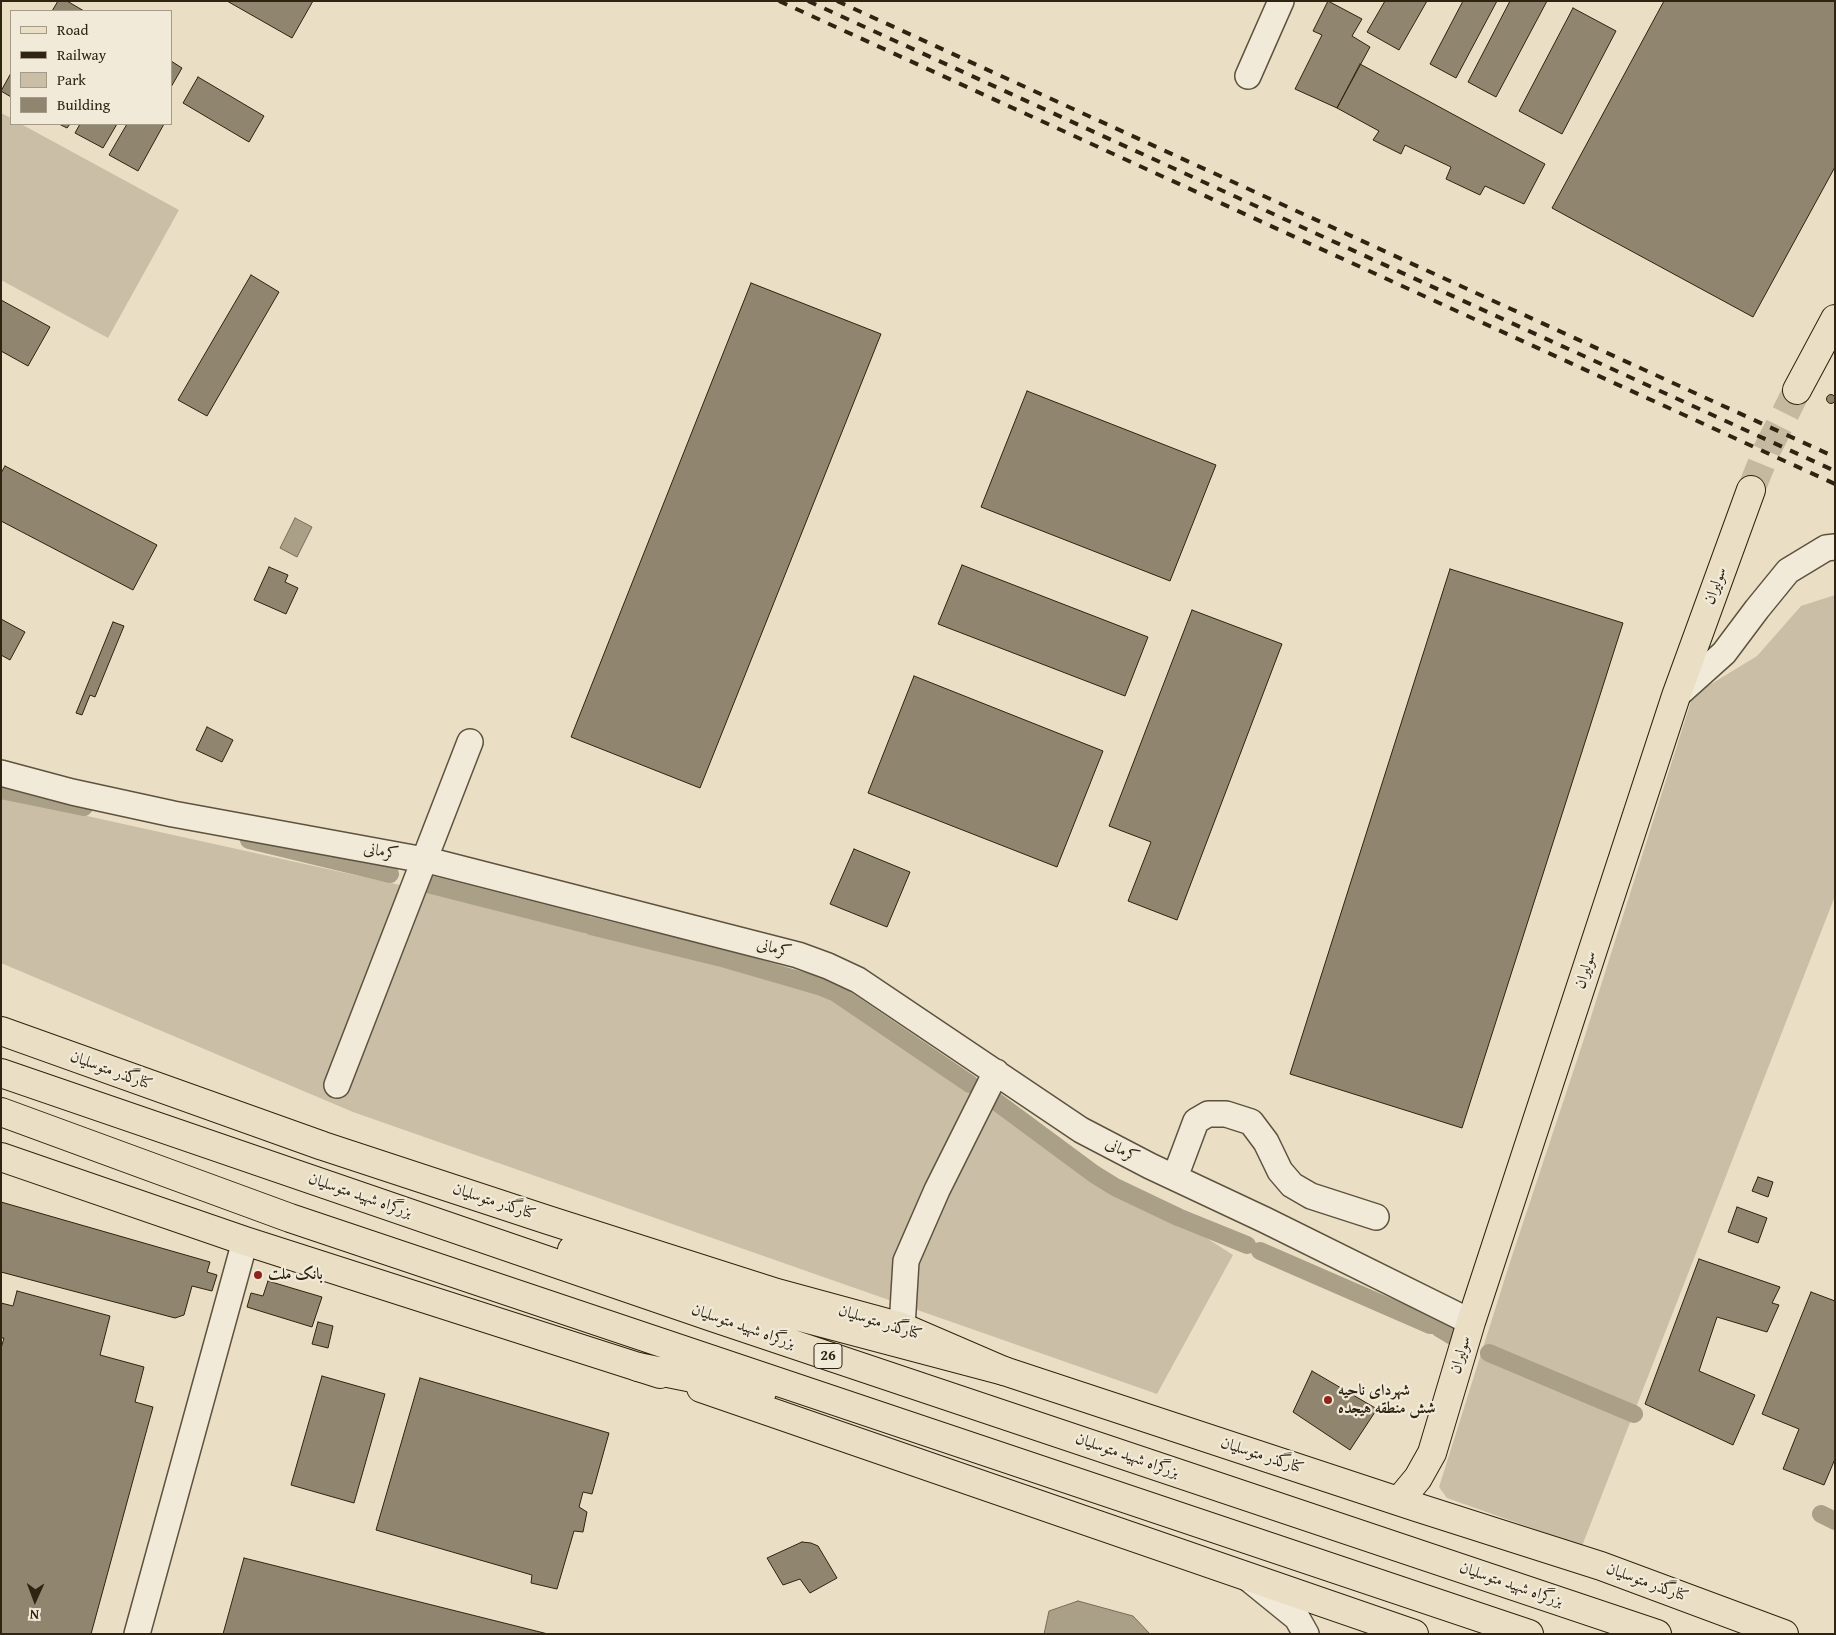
<!DOCTYPE html>
<meta charset="utf-8">
<style>
body{margin:0}
#map{position:relative;width:1836px;height:1635px;overflow:hidden;background:#eadfc4;font-family:"Gentium Book Plus",serif}
canvas{display:block}
.frame{position:absolute;inset:0;border:2px solid #2f2311;pointer-events:none}
.legend{position:absolute;left:10px;top:10px;width:162px;height:115px;box-sizing:border-box;background:#f1ead9;border:1px solid #a39a89;margin:0;padding:6px 9px;list-style:none;font-size:15px;color:#2f2311}
.legend li{display:flex;align-items:center;gap:10px;height:25px}
.legend b{width:25px;border:1px solid #a39a89}
.north{position:absolute;left:10px;top:1575px;width:50px;height:50px;-webkit-text-stroke:4px #f1ead9;paint-order:stroke;rotate:182deg;font-size:14px;font-weight:700;line-height:20px;text-align:center;color:#2f2311}
.north::after{content:'';display:block;margin:auto;width:18px;height:22px;background:#2f2311;clip-path:polygon(50% 0,100% 100%,50% 72%,0 100%)}
</style>
<div id="map">
<canvas width="1836" height="1635"></canvas>
<div class="frame"></div>
<ul class="legend">
<li><b style="height:6px;background:#eadfc4"></b>Road</li>
<li><b style="height:6px;background:#2f2311"></b>Railway</li>
<li><b style="height:14px;background:#cabfa6"></b>Park</li>
<li><b style="height:14px;background:#90856e"></b>Building</li>
</ul>
<div class="north">N</div>
</div>
<script>
const ctx = document.querySelector('canvas').getContext('2d');
ctx.lineJoin = 'round';
function fillPath(path, color) {
  ctx.fillStyle = color;
  ctx.fill(path, 'evenodd');
}
function shape(rows) {
  const path = new Path2D();
  for (const r of rows) {
    if (r.length === 3) {
      path.moveTo(r[0] + r[2], r[1]);
      path.arc(r[0], r[1], r[2], 0, 2 * Math.PI);
      continue;
    }
    path.moveTo(r[0], r[1]);
    for (let i = 2; i < r.length; i += 2) path.lineTo(r[i], r[i + 1]);
  }
  return path;
}
function stroke(path, color, width, dash) {
  ctx.strokeStyle = color;
  ctx.lineWidth = width;
  ctx.lineCap = dash ? 'butt' : 'round';
  ctx.setLineDash(dash || []);
  ctx.stroke(path);
}
function drawText(font, color, halo, rows, align = 'center') {
  ctx.font = font + ' "Gentium Book Plus",Amiri,serif';
  ctx.lineWidth = 4.5;
  ctx.setLineDash([]);
  ctx.textBaseline = 'middle';
  ctx.strokeStyle = halo;
  ctx.fillStyle = color;
  for (const [text, x, y, turn = 0] of rows) {
    ctx.save();
    ctx.translate(x, y);
    ctx.rotate((+turn || 0) * Math.PI / 180);
    ctx.textAlign = isNaN(turn) ? turn : align;
    if (halo) ctx.strokeText(text, 0, 0);
    ctx.fillText(text, 0, 0);
    ctx.restore();
  }
}
const green = shape([
 [1,113,11,118,11,124,21,124,179,210,108,338,1,280],
 [1835,595,1835,896,1582,1546,1447,1498,1439,1487,1511,1259,1583,1042,1693,695,1757,656,1801,606],
 [1,797,409,887,820,990,1233,1255,1157,1394,353,1112,1,963]
]);
const water = shape([
 [295,518,312,527,297,557,280,548,295,518],
 [1078,1601,1133,1616,1150,1634,1044,1634,1049,1611,1078,1601]
]);
const canal = shape([
 [1,790,84,807],
 [249,840,390,874],
 [416,881,585,924],
 [591,926,726,959,819,986,836,993,970,1084],
 [994,1100,1094,1174,1115,1187,1178,1217,1247,1245],
 [1260,1251,1430,1325],
 [1439,1328,1454,1337],
 [1489,1353,1634,1414],
 [1821,1514,1835,1521]
]);
const building = shape([
 [58,1,67,1,84,11,52,11,58,1],
 [227,1,313,1,292,38,227,1],
 [1328,1,1362,19,1352,36,1370,47,1337,108,1295,89,1322,35,1313,31,1328,1],
 [1385,1,1427,1,1399,50,1367,32,1385,1],
 [1463,1,1497,1,1456,78,1430,64,1463,1],
 [1510,1,1547,1,1496,97,1468,82,1510,1],
 [1664,1,1835,1,1835,167,1753,317,1552,208,1664,1],
 [1573,8,1616,31,1562,134,1519,111,1573,8],
 [171,61,182,68,171,87,171,61],
 [1360,64,1545,164,1524,204,1485,186,1480,195,1446,179,1451,167,1405,145,1401,154,1373,140,1379,131,1337,108,1360,64],
 [11,73,11,97,1,91,11,73],
 [198,77,264,116,249,142,183,103,198,77],
 [59,124,70,124,67,128,59,124],
 [80,124,117,124,103,148,75,133,80,124],
 [127,124,164,124,138,171,109,155,127,124],
 [251,275,279,292,207,416,178,400,251,275],
 [751,283,881,334,700,788,571,737,751,283],
 [1,300,50,327,28,366,1,351,1,300],
 [1027,391,1216,465,1170,581,981,507,1027,391],
 [1831,399,4.5],
 [5,466,157,545,133,590,1,521,1,473,5,466],
 [962,565,1148,637,1125,696,938,624,962,565],
 [269,567,288,575,285,582,298,588,286,614,254,600,269,567],
 [1450,569,1623,623,1462,1128,1290,1074,1450,569],
 [1192,610,1282,644,1177,920,1128,901,1151,842,1109,826,1192,610],
 [1,619,25,632,10,660,1,655,1,619],
 [113,622,124,626,95,697,90,695,82,715,76,713,113,622],
 [914,676,1103,751,1057,867,868,793,914,676],
 [207,727,233,740,222,762,196,750,207,727],
 [854,849,910,872,887,927,830,904,854,849],
 [1758,1177,1773,1182,1768,1197,1752,1191,1758,1177],
 [1,1202,210,1262,207,1272,217,1275,212,1291,192,1286,184,1315,175,1318,1,1272,1,1202],
 [1737,1207,1767,1218,1758,1243,1728,1232,1737,1207],
 [1699,1259,1780,1287,1772,1303,1779,1305,1767,1332,1717,1317,1699,1371,1755,1395,1733,1445,1645,1404,1699,1259],
 [268,1281,322,1297,312,1327,247,1307,251,1293,263,1296,268,1281],
 [17,1291,110,1316,100,1355,144,1367,135,1402,153,1407,91,1634,1,1634,1,1348,4,1338,1,1338,1,1303,13,1306,17,1291],
 [1811,1292,1835,1301,1835,1459,1824,1485,1783,1469,1799,1429,1762,1414,1811,1292],
 [318,1322,333,1326,328,1348,312,1344,318,1322],
 [1312,1371,1377,1409,1350,1450,1293,1412,1312,1371],
 [322,1376,385,1394,354,1503,291,1485,322,1376],
 [420,1378,609,1433,592,1494,583,1492,579,1507,587,1512,583,1532,574,1531,557,1589,531,1583,532,1575,376,1530,420,1378],
 [802,1542,811,1543,818,1546,837,1578,810,1593,800,1579,783,1585,767,1558,802,1542],
 [244,1558,548,1634,223,1634,244,1558]
]);
const majorTunnel = shape([
 [1751,490,1767,450,1797,390]
]);
const minor = shape([
 [1248,76,1281,1],
 [1676,696,1724,653,1757,609,1788,571,1826,548,1835,547],
 [1,773,72,792,173,814,435,862,798,955,828,966,858,980,1081,1130,1150,1166,1265,1220,1471,1322],
 [337,1085,470,742],
 [1175,1177,1196,1121,1208,1114,1226,1114,1251,1122,1266,1142,1280,1171,1292,1185,1311,1196,1376,1217],
 [902,1327,906,1261,937,1190,996,1072],
 [1249,1579,1297,1618,1306,1634],
 [137,1634,245,1241]
]);
const major = shape([
 [1797,390,1835,319],
 [1,1031,323,1146,548,1220,777,1293,902,1327,1004,1371,1416,1507,1601,1566,1784,1634],
 [1,1157,245,1241,660,1374],
 [701,1388,1414,1634],
 [1399,1501,1418,1478,1432,1453,1471,1322,1676,696,1751,490]
]);
const highway = shape([
 [1,1073,712,1317,1657,1634],
 [1,1112,290,1218,1529,1634],
 [572,1250,800,1317,1004,1371],
 [638,1367,762,1392]
]);
const rail = shape([
 [779,1,1835,484],
 [808,1,1835,471],
 [837,1,1835,457]
]);
const markers = [
 [258,1275,5,"#8f2418"],
 [1328,1400,5,"#8f2418"]
];
const shields = [
 [828,1356,28]
];
const shieldNames = [
 ["26",828,1356]
];
const streetNames = [
 ["سولیران",1716,586,-70],
 ["کرمانی",381,852,10],
 ["کرمانی",774,949,15],
 ["سولیران",1586,970,-72],
 ["کنارگذر متوسلیان",111,1071,20],
 ["کرمانی",1122,1151,28],
 ["بزرگراه شهید متوسلیان",360,1196,19],
 ["کنارگذر متوسلیان",494,1202,18],
 ["کنارگذر متوسلیان",880,1323,17],
 ["بزرگراه شهید متوسلیان",743,1327,19],
 ["سولیران",1461,1355,-73],
 ["بزرگراه شهید متوسلیان",1127,1456,19],
 ["کنارگذر متوسلیان",1262,1456,18],
 ["کنارگذر متوسلیان",1647,1583,20],
 ["بزرگراه شهید متوسلیان",1511,1585,19]
];
const poiNames = [
 ["بانک ملت",268,1275],
 ["شهردای ناحیه",1338,1391],
 ["شش منطقه هیجده",1338,1409]
];
fillPath(green, '#cabfa6');
fillPath(water, '#aa9f87');
stroke(water, '#796d58', 1);
stroke(canal, '#aa9f87', 18);
fillPath(building, '#90856e');
stroke(building, '#2f2311', 1);
stroke(majorTunnel, '#c5b9a0', 28, [28, 14]);
stroke(minor, '#5e523e', 28);
stroke(major, '#2f2311', 30);
stroke(highway, '#2f2311', 30);
stroke(minor, '#f1ead9', 25);
stroke(major, '#eadfc4', 28);
stroke(highway, '#eadfc4', 28);
stroke(rail, '#2f2311', 4, [9, 9]);
for (const [x, y, r, color] of markers) {
  const dot = new Path2D();
  dot.arc(x, y, r, 0, 2 * Math.PI);
  ctx.fillStyle = color;
  ctx.fill(dot);
  stroke(dot, '#f1ead9', 2);
}
for (const [x, y, w] of shields) {
  const box = new Path2D();
  box.roundRect(x - w / 2, y - 12.5, w, 25, 4);
  ctx.fillStyle = '#f1ead9';
  ctx.fill(box);
  stroke(box, '#2f2311', 1);
}
drawText('bold 15px', '#2f2311', null, shieldNames);
drawText('16px', '#2f2311', '#f1ead9', streetNames);
drawText('bold 16px', '#2f2311', '#f1ead9', poiNames, 'left');
</script>
